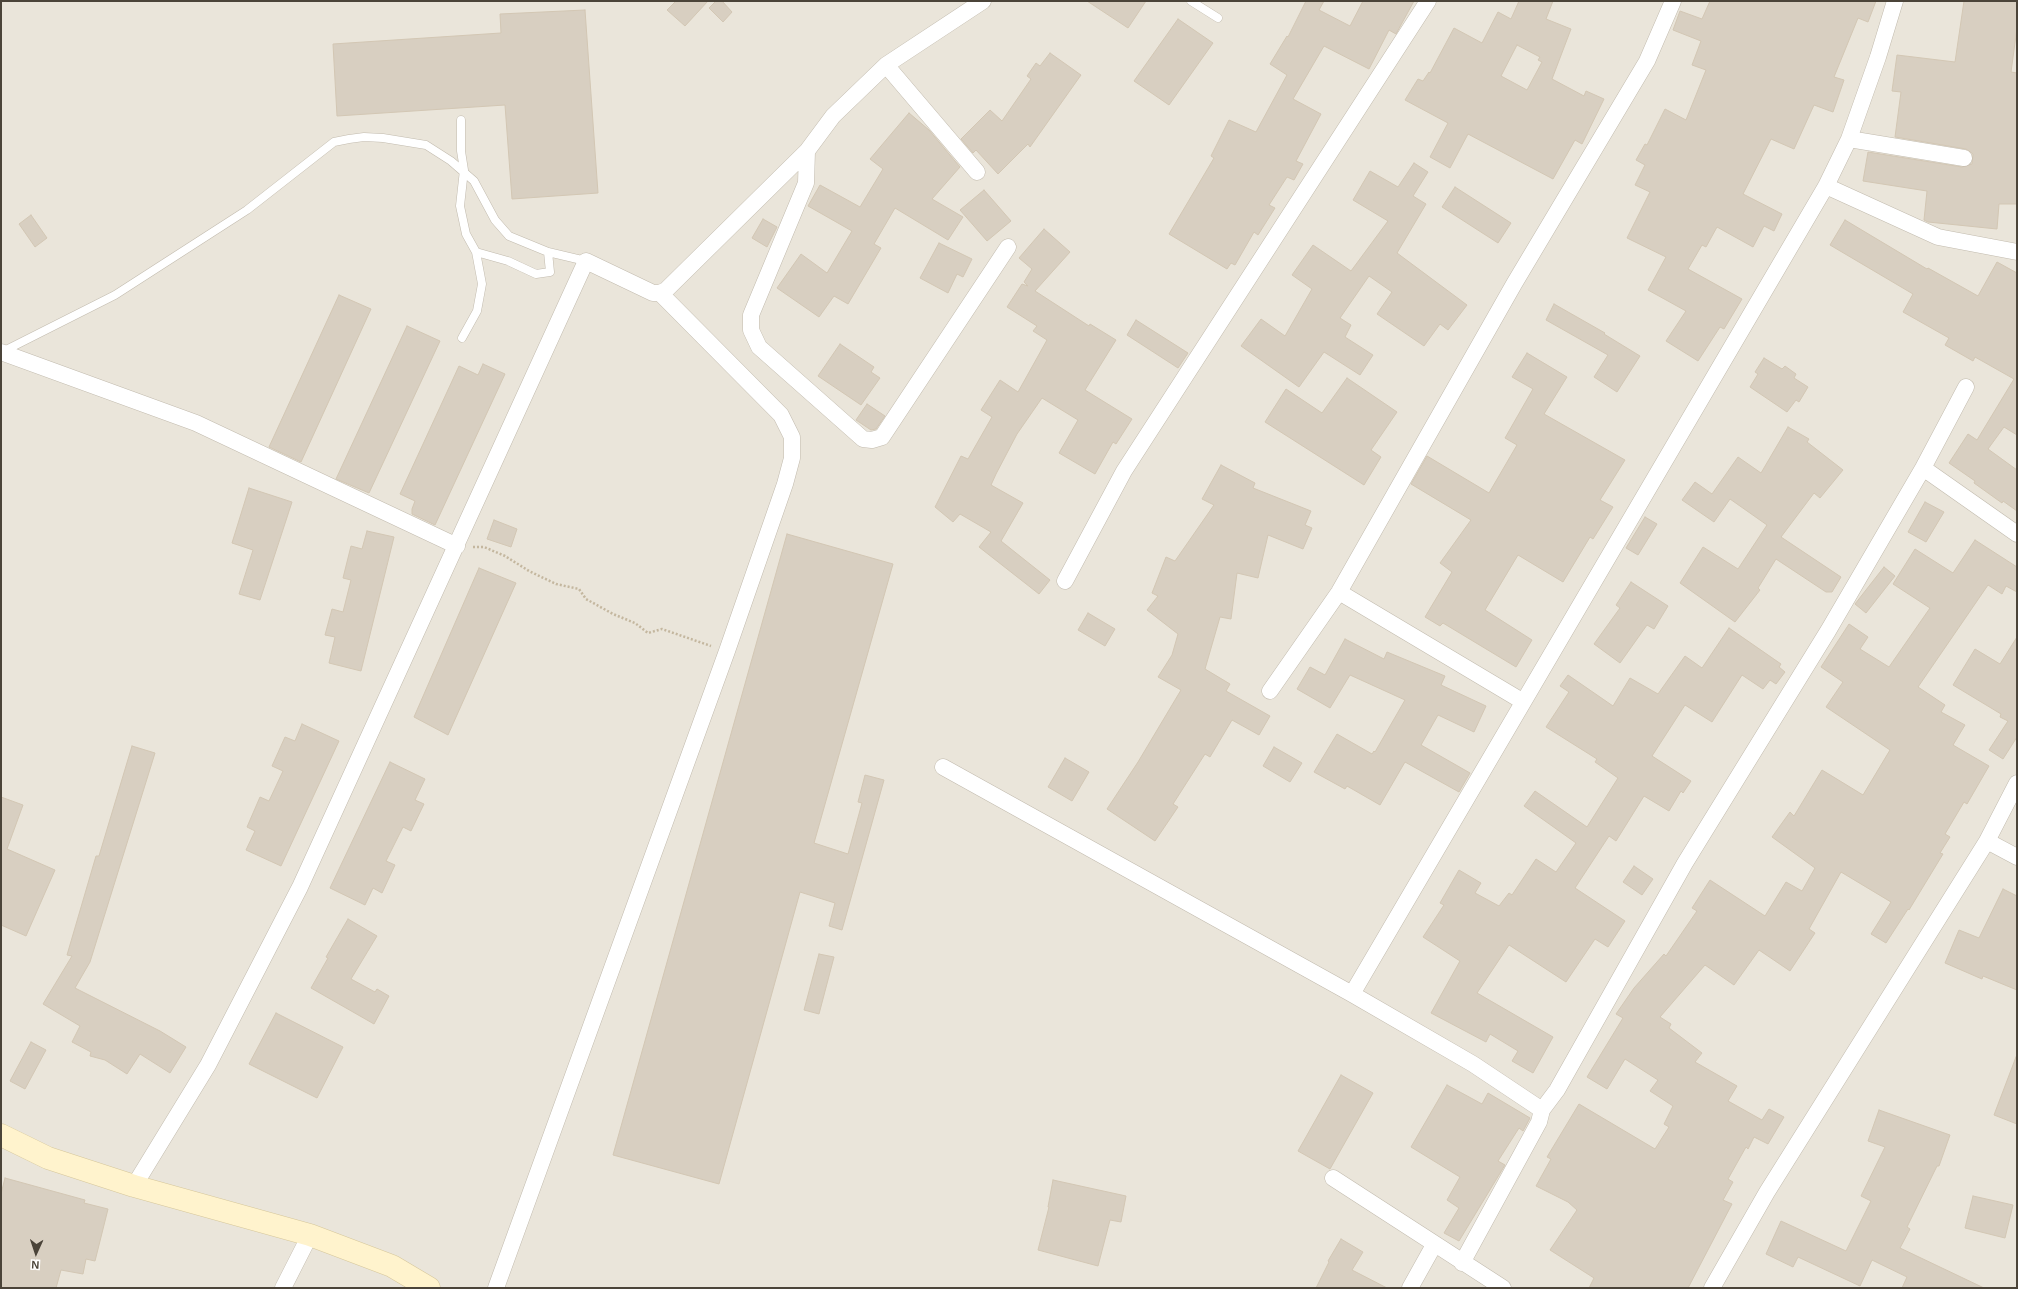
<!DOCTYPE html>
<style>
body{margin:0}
#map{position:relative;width:2018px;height:1289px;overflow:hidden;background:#f6f3ec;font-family:Helvetica,sans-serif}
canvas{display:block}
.frame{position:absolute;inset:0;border:2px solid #4b4439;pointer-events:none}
.north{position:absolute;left:16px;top:1233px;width:40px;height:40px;-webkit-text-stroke:3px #fff;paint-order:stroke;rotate:183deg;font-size:11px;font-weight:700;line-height:16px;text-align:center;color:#4b4439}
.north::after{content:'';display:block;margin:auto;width:14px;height:18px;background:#4b4439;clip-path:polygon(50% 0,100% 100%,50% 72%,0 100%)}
</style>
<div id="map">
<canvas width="2018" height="1289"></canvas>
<div class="frame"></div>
<div class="north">N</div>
</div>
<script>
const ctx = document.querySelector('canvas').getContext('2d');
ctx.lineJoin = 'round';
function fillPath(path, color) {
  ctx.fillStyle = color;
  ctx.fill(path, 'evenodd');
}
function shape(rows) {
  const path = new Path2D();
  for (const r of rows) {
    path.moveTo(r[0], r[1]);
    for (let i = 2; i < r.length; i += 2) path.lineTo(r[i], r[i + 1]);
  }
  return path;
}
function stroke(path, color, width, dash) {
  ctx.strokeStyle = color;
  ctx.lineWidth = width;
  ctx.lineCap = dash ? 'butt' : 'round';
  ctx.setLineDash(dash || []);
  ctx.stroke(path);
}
const residential = shape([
 [1,1,2017,1,2017,1288,1,1288]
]);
const building = shape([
 [676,1,708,1,685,26,667,10,676,1],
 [716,1,722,1,732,12,723,22,709,8,716,1],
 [1087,1,1146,1,1128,28,1087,1],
 [1306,1,1324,1,1319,10,1350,26,1363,1,1414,1,1396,34,1389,30,1369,69,1324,46,1293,99,1321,114,1296,161,1303,164,1294,180,1287,177,1269,205,1275,208,1258,235,1254,232,1235,265,1231,263,1227,269,1169,234,1214,158,1211,156,1229,120,1256,132,1287,75,1270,64,1287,36,1288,37,1306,1],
 [1519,1,1553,1,1546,19,1571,29,1552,79,1584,96,1586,91,1604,99,1582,144,1575,140,1553,179,1468,134,1450,168,1430,157,1448,123,1405,100,1418,79,1423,81,1429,72,1430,73,1454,28,1482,43,1498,12,1511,19,1519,1],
 [1517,45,1540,57,1538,60,1542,62,1527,90,1501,76,1517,45],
 [1710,1,1876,1,1868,22,1858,18,1834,77,1844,80,1833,112,1814,105,1794,149,1771,139,1743,194,1782,214,1774,231,1764,226,1753,247,1717,227,1706,247,1702,245,1688,269,1742,299,1724,329,1720,327,1698,361,1666,341,1686,311,1648,290,1666,257,1627,238,1650,192,1635,185,1645,165,1636,160,1645,144,1647,145,1665,109,1686,120,1706,70,1692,65,1701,41,1673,30,1680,11,1702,19,1710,1],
 [1964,1,2017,1,2017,28,2011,72,2017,73,2017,204,1999,204,1997,229,1928,222,1924,220,1927,191,1863,181,1868,152,1962,167,1972,164,1973,154,1966,149,1895,137,1901,92,1892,91,1897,55,1955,62,1964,1],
 [585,10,598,193,512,199,505,105,337,116,333,44,501,33,500,14,585,10],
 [1178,19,1213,43,1169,105,1134,81,1178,19],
 [1050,53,1081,75,1030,147,1028,144,998,174,976,150,973,153,961,139,990,110,1002,121,1031,79,1027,76,1036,63,1040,66,1050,53],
 [909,113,929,130,960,167,932,199,963,217,948,240,895,208,874,244,881,248,848,304,834,296,819,317,777,288,801,254,827,273,852,231,808,206,820,185,860,207,883,169,870,159,909,113],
 [1414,163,1428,172,1413,196,1426,204,1397,253,1467,305,1448,330,1440,324,1424,346,1377,314,1392,292,1369,276,1340,318,1351,325,1345,337,1373,355,1360,375,1324,352,1299,387,1241,346,1261,319,1285,336,1312,289,1292,275,1313,245,1351,271,1388,221,1353,200,1370,171,1398,187,1414,163],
 [1455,187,1511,223,1498,243,1442,207,1455,187],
 [984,190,1011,221,987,241,960,210,984,190],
 [31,215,47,238,35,247,19,224,31,215],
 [763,219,777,227,767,247,752,238,763,219],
 [1845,220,1927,269,1928,268,1978,296,1997,262,2017,273,2017,435,2004,427,1988,449,2017,470,2017,511,2003,501,2002,503,1974,483,1975,481,1949,463,1968,434,1977,440,2014,379,1975,357,1973,361,1945,345,1949,338,1903,312,1913,294,1830,245,1845,220],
 [1044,229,1070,252,1035,291,1089,326,1090,324,1116,340,1085,390,1132,419,1116,444,1113,442,1095,474,1059,453,1078,420,1042,398,1017,434,996,474,991,485,1023,503,1001,541,1050,580,1039,594,979,547,991,532,960,514,953,522,935,507,961,456,968,459,992,417,981,410,1000,380,1018,392,1047,340,1033,331,1037,326,1007,307,1022,284,1028,286,1024,282,1032,269,1019,258,1044,229],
 [939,243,972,259,963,277,957,274,948,293,920,278,939,243],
 [339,295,371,309,301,462,269,447,339,295],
 [1554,304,1605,333,1604,334,1640,356,1617,392,1594,377,1608,355,1546,320,1554,304],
 [1136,320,1188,353,1178,368,1127,335,1136,320],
 [407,326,440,341,369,493,336,479,407,326],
 [840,344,874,367,871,372,880,378,861,405,818,376,840,344],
 [1527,353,1567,377,1544,414,1625,460,1600,500,1613,507,1593,539,1590,537,1563,582,1518,555,1485,610,1532,640,1516,667,1443,623,1440,626,1425,617,1452,572,1440,563,1471,520,1411,484,1427,456,1489,493,1517,445,1505,438,1533,389,1512,377,1527,353],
 [1764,358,1782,369,1785,366,1796,374,1794,378,1808,387,1799,402,1796,400,1787,412,1750,387,1758,374,1755,372,1764,358],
 [483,364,505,374,435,525,412,514,412,509,415,501,400,494,459,366,478,375,483,364],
 [1347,378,1397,412,1371,450,1381,457,1364,485,1265,422,1286,389,1322,413,1347,378],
 [867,404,885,416,876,429,871,430,856,420,867,404],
 [1788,427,1809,439,1807,442,1843,470,1820,498,1814,493,1781,537,1841,577,1832,592,1826,592,1776,559,1758,588,1760,590,1735,622,1680,583,1703,547,1738,569,1767,525,1730,499,1714,522,1682,500,1695,482,1712,494,1738,457,1761,473,1788,427],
 [1221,465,1255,483,1253,488,1311,511,1305,525,1312,528,1303,549,1268,535,1258,578,1237,573,1231,619,1220,617,1205,669,1230,684,1226,691,1270,716,1259,735,1232,720,1210,757,1205,754,1173,804,1178,807,1155,841,1107,809,1138,762,1181,690,1158,677,1172,655,1178,634,1147,610,1158,596,1152,593,1166,557,1175,561,1214,505,1202,499,1221,465],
 [249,488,292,502,260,600,239,594,253,550,232,543,249,488],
 [1925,502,1944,512,1926,542,1908,532,1925,502],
 [1645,517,1657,524,1638,555,1626,548,1645,517],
 [494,520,517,529,511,547,487,539,494,520],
 [367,531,394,537,361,671,329,663,335,637,325,635,332,609,343,612,351,580,343,578,351,546,362,549,367,531],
 [787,534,893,564,814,843,848,854,862,803,858,802,865,775,884,780,842,930,829,926,835,903,800,892,719,1184,613,1155,787,534],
 [1975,540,2017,567,2017,592,2006,586,2002,594,1988,585,1918,687,1945,705,1941,712,1965,725,1953,745,1989,766,1967,804,1964,802,1945,834,1950,837,1940,853,1943,854,1909,910,1908,909,1886,943,1871,934,1891,902,1841,872,1809,929,1815,933,1790,971,1759,950,1734,985,1705,965,1660,1017,1671,1024,1669,1028,1702,1053,1695,1062,1737,1086,1728,1101,1762,1120,1769,1109,1784,1117,1768,1144,1754,1137,1748,1149,1746,1147,1728,1179,1733,1182,1723,1200,1732,1204,1688,1288,1589,1288,1594,1278,1550,1250,1577,1210,1568,1202,1536,1186,1551,1159,1547,1157,1579,1104,1655,1149,1669,1127,1664,1124,1673,1106,1650,1091,1658,1080,1625,1059,1607,1089,1587,1077,1623,1018,1616,1014,1634,988,1664,954,1666,956,1697,911,1692,908,1710,880,1765,916,1786,882,1802,891,1815,868,1772,837,1790,812,1794,816,1822,770,1863,795,1890,750,1826,707,1843,682,1821,667,1849,624,1868,637,1860,649,1889,667,1930,608,1893,584,1915,549,1953,573,1975,540],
 [1884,567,1895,576,1866,613,1855,604,1884,567],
 [479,568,516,583,448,735,414,717,479,568],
 [1631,582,1668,606,1654,629,1647,625,1620,663,1594,644,1620,608,1616,605,1631,582],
 [1088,613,1115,629,1105,646,1078,630,1088,613],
 [1729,628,1781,664,1779,667,1785,672,1776,684,1770,680,1763,689,1742,675,1712,722,1685,705,1652,756,1691,781,1683,793,1681,791,1669,811,1644,796,1616,841,1609,836,1575,888,1625,921,1608,947,1595,939,1566,982,1509,945,1477,993,1553,1037,1533,1073,1512,1061,1518,1051,1490,1034,1486,1042,1431,1013,1460,961,1423,937,1444,905,1440,903,1459,870,1481,883,1475,893,1499,906,1509,893,1512,895,1536,859,1556,872,1576,843,1524,806,1535,791,1587,827,1618,778,1595,762,1597,759,1546,727,1569,692,1560,686,1568,675,1613,706,1630,678,1658,694,1685,656,1702,668,1729,628],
 [2017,637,2017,737,2003,759,1989,750,2008,721,2000,717,2001,714,1953,685,1975,649,2000,664,2017,637],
 [1345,639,1384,659,1387,652,1445,676,1441,685,1486,706,1474,732,1438,715,1421,745,1470,773,1459,792,1405,762,1380,805,1347,786,1345,789,1314,772,1337,734,1372,754,1374,751,1375,752,1405,700,1350,675,1330,708,1297,689,1310,667,1325,675,1345,639],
 [302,724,339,741,281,866,246,850,255,831,247,827,260,797,269,801,283,771,272,766,285,737,295,741,302,724],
 [132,746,155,753,90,962,75,988,160,1031,186,1047,170,1073,140,1054,127,1074,105,1060,90,1056,91,1052,72,1042,80,1026,43,1004,72,956,67,955,96,856,99,856,132,746],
 [1274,747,1302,763,1290,782,1263,766,1274,747],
 [1065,758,1089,772,1072,801,1048,787,1065,758],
 [390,762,425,779,415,800,424,804,411,831,403,827,386,861,395,865,382,893,373,888,365,905,330,888,390,762],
 [1,797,23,805,7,849,55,870,26,936,1,925,1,797],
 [1634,866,1653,879,1642,895,1623,882,1634,866],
 [2003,889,2017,896,2017,990,1983,976,1982,979,1945,963,1959,930,1979,938,2003,889],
 [348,919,377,936,351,979,375,992,377,989,389,996,374,1024,311,988,328,958,326,957,348,919],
 [819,954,834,957,819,1014,804,1010,819,954],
 [276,1013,343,1047,317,1098,249,1064,276,1013],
 [31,1042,46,1050,25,1089,10,1081,31,1042],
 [2016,1057,2017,1057,2017,1124,1994,1115,2016,1057],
 [1341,1075,1373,1093,1330,1169,1298,1151,1341,1075],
 [1447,1085,1482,1104,1488,1093,1530,1118,1523,1131,1519,1128,1498,1161,1505,1165,1459,1241,1444,1233,1459,1208,1447,1200,1460,1177,1411,1147,1447,1085],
 [1879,1110,1950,1135,1939,1166,1937,1166,1907,1227,1910,1229,1900,1248,1984,1288,1902,1288,1907,1277,1872,1260,1860,1286,1798,1257,1793,1267,1766,1254,1781,1221,1846,1251,1871,1201,1861,1196,1885,1147,1868,1141,1879,1110],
 [5,1178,85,1200,84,1203,108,1209,95,1261,86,1259,83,1274,61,1270,56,1288,1,1288,1,1194,5,1178],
 [1053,1180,1126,1196,1121,1222,1110,1220,1098,1266,1038,1250,1049,1207,1048,1207,1053,1180],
 [1973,1196,2013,1205,2005,1238,1965,1228,1973,1196],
 [1341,1239,1363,1252,1352,1270,1387,1288,1316,1288,1329,1262,1328,1261,1341,1239]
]);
const path = shape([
 [473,547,484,547,505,556,529,571,556,584,579,589,586,599,613,614,635,623,648,633,662,629,711,646]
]);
const lane = shape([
 [1191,1,1218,18],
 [461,120,461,151,464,170,460,206,466,234,476,252,508,261,536,274,550,272,548,252],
 [462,338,477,311,482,284,476,252],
 [2,352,115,295,247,210,334,142,349,139,364,137,383,138,426,145,451,161,474,181,495,220,509,236,548,252,586,261]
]);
const street = shape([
 [886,65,977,172],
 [1849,139,1964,158],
 [807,151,806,183,751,315,751,330,759,347,863,439,872,440,882,437,1008,247],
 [1826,186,1938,237,2017,252],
 [1,352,196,423,457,546],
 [1923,468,2017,534],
 [1065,581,1124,471,1428,1],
 [1339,592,1522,701],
 [1270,691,1339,592,1514,284,1647,61,1673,1],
 [943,767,1352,994,1473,1064,1542,1110],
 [1987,841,2017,857],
 [1352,994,1826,186,1849,139,1878,57,1895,1],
 [1333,1178,1503,1288],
 [134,1186,208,1065,300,887,586,261,653,293,660,293,666,290,807,151,833,116,886,65,983,1],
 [1462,1263,1539,1122,1542,1110,1557,1090,1685,863,1828,631,1923,468,1966,387],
 [283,1288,310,1235],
 [496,1288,727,651,785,484,792,458,792,437,781,415,660,293],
 [1410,1288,1434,1245],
 [1712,1288,1767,1192,1987,841,2017,783]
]);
const secondary = shape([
 [1,1135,48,1158,134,1186,310,1235,392,1266,429,1288]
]);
fillPath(residential, '#eae5da');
fillPath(building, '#d8cfc1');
stroke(building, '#d3c7b4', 1);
stroke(lane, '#c2bbae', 9);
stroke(street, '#c2bbae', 17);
stroke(secondary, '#d6c79b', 23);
stroke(path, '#c4b79f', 2.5, [2, 2]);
stroke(lane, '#fff', 8);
stroke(street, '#fff', 16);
stroke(secondary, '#fff3cd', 22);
</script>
